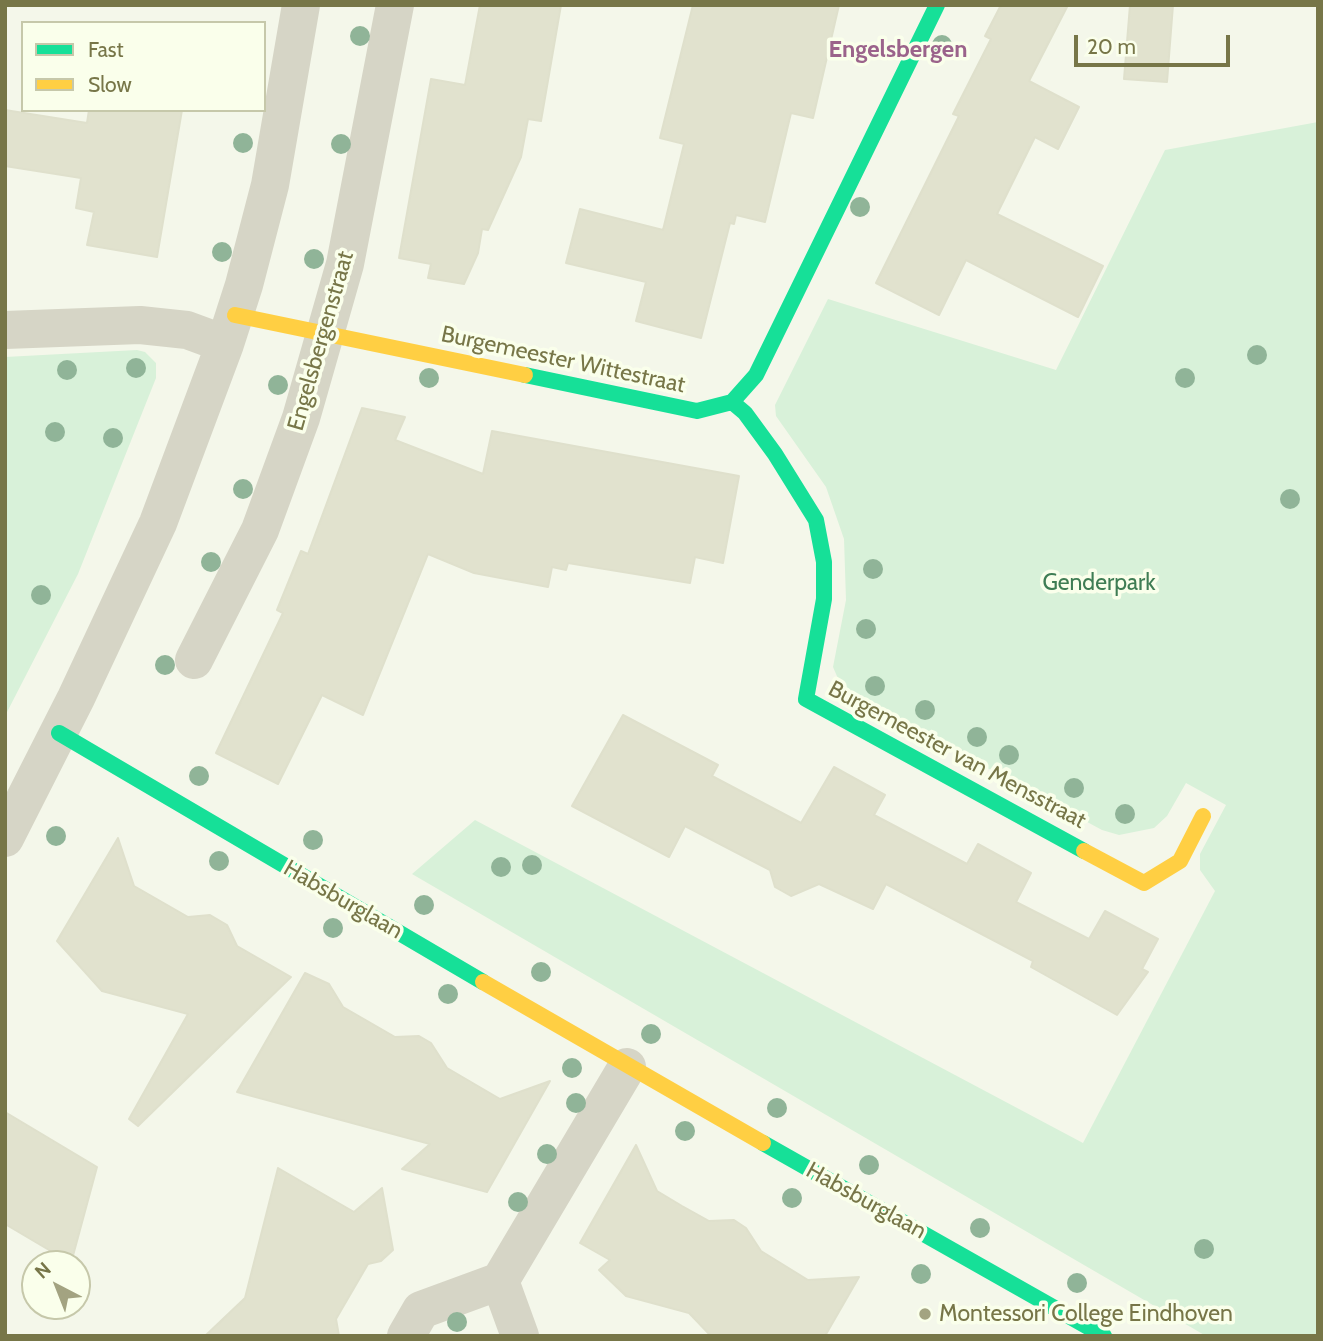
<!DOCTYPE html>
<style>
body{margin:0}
#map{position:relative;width:1323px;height:1341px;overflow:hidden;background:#f4f7ea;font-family:Cabin,sans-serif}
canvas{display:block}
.frame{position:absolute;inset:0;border:7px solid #777648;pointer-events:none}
.legend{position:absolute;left:21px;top:21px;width:245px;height:91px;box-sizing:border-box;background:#faffeb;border:2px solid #c6c8aa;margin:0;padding:9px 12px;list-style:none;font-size:21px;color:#777648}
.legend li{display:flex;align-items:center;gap:14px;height:35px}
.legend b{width:35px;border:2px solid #c6c8aa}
.north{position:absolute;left:21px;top:1250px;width:70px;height:70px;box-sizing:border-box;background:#faffeb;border:2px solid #c6c8aa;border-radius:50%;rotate:318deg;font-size:19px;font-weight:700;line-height:28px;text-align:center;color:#777648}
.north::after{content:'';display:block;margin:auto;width:24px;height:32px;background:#a3a381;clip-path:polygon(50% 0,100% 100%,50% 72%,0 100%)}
.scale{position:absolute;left:1074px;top:35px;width:156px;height:32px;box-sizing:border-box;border:4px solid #777648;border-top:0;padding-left:9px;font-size:21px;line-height:24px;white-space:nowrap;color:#777648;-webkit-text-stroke:5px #faffeb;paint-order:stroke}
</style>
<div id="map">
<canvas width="1323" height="1341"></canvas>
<div class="frame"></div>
<ul class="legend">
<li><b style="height:9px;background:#16e098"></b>Fast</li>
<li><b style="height:9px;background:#ffcf43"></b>Slow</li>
</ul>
<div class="north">N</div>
<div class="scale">20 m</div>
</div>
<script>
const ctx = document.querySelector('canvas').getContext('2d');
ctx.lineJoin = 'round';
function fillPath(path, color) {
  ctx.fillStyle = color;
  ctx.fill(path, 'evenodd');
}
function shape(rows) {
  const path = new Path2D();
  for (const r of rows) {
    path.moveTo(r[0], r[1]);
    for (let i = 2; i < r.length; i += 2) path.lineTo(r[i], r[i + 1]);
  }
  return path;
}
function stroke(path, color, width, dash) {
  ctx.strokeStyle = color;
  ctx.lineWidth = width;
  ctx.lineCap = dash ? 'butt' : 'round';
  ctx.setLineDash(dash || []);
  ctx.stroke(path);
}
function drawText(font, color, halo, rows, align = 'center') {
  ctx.font = font + ' Cabin,sans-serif';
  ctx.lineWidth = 7;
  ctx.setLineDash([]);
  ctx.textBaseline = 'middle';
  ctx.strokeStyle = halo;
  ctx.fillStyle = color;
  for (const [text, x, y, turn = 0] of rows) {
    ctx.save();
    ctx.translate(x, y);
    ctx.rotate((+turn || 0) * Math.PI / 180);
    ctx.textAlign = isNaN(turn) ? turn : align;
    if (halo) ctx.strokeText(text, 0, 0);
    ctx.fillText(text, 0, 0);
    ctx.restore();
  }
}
const green = shape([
 [1318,122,1318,1336,1206,1336,412,874,475,820,1083,1143,1215,891,1200,870,1200,854,1226,805,1186,783,1167,816,1154,828,1119,835,1102,830,843,690,833,667,846,600,844,539,826,487,776,416,775,405,828,299,1056,370,1165,150],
 [137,350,145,352,156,363,156,378,78,574,5,716,5,357]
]);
const building = shape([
 [480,5,561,5,541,121,528,119,521,157,488,230,482,229,478,253,464,284,428,278,431,264,399,258,431,79,465,85,480,5],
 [693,5,839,5,813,118,791,113,765,222,736,215,734,224,730,223,701,338,636,321,646,282,566,263,580,209,663,230,684,144,660,138,693,5],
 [1001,5,1068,5,1029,81,1079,107,1058,149,1035,137,997,214,1103,266,1078,317,966,260,939,315,876,283,959,116,953,114,991,39,985,36,1001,5],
 [1130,5,1173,5,1167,82,1124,79,1130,5],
 [5,110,87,123,89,110,182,110,157,257,87,245,94,212,76,208,81,178,5,166,5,110],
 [362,408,405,417,395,440,483,474,492,431,739,476,723,563,695,557,690,583,568,563,566,570,552,567,548,587,474,573,428,554,363,715,322,695,278,784,216,753,283,613,277,610,301,551,308,554,362,408],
 [623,715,718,765,712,776,801,823,834,767,885,795,874,815,967,864,978,844,1031,873,1016,902,1089,939,1105,911,1158,939,1142,969,1148,972,1117,1015,1031,967,1033,961,886,884,873,909,819,884,791,896,775,887,770,870,685,826,669,857,572,806,623,715],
 [118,838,134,886,188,917,210,915,227,925,237,946,291,977,138,1126,129,1119,188,1014,102,991,57,941,118,838],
 [305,973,329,984,343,1007,395,1037,419,1036,431,1043,447,1068,500,1099,550,1081,487,1192,402,1169,430,1144,237,1092,305,973],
 [5,1112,97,1167,71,1263,5,1224,5,1112],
 [636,1145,657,1191,682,1206,709,1221,734,1220,746,1228,761,1251,808,1280,859,1277,825,1336,711,1336,689,1313,626,1296,599,1270,610,1260,580,1243,636,1145],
 [278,1168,354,1212,382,1188,393,1250,381,1261,368,1264,336,1319,339,1336,205,1336,245,1298,278,1168]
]);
const street = shape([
 [5,330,140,325,187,330,225,344],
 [194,660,260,530,301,418,345,264,395,5],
 [5,838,76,698,158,523,225,344,244,285,270,185,301,5],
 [500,1281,520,1336],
 [406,1336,421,1310,500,1281,627,1067]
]);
const fast = shape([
 [525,375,697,411,732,402,756,375,937,5],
 [732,402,745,413,775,454,816,520,824,562,824,599,806,699,1084,851],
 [59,733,483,982],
 [763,1143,1104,1336]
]);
const slow = shape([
 [235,315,525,375],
 [1084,851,1144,883,1180,861,1203,816],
 [483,982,763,1143]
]);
const trees = [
 [360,36],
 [942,45],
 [243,143],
 [341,144],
 [860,207],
 [222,252],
 [314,259],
 [1257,355],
 [136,368],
 [67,370],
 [429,378],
 [1185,378],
 [278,385],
 [55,432],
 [113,438],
 [243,489],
 [1290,499],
 [211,562],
 [873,569],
 [41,595],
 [866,629],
 [165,665],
 [875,686],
 [925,710],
 [977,737],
 [1009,755],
 [199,776],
 [1074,788],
 [1125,814],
 [56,836],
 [313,840],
 [219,861],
 [532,865],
 [501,867],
 [424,905],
 [333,928],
 [541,972],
 [448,994],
 [651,1034],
 [572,1068],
 [576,1103],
 [777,1108],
 [685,1131],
 [547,1154],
 [869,1165],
 [792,1198],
 [518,1202],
 [980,1228],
 [1204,1249],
 [921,1274],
 [1077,1283],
 [457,1322]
];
const markers = [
 [925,1314,7,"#a3a381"]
];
const streetNames = [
 ["Engelsbergenstraat",321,341,-74],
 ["Burgemeester Wittestraat",563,360,12],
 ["Burgemeester van Mensstraat",957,755,28],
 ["Habsburglaan",343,900,30],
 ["Habsburglaan",866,1201,29]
];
const parkNames = [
 ["Genderpark",1099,583]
];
const poiNames = [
 ["Montessori College Eindhoven",939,1314]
];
const neighbourhoodNames = [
 ["Engelsbergen",898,50]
];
fillPath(green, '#d8f1d9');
fillPath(building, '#e1e2ce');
stroke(building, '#dfe0cc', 2);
stroke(street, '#d6d5c6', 38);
stroke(fast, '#16e098', 16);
stroke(slow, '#ffcf43', 16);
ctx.fillStyle = '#90b498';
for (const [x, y] of trees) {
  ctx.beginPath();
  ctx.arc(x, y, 10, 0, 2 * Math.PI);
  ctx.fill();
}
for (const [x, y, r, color] of markers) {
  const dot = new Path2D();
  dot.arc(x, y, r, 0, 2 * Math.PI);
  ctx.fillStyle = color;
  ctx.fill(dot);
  stroke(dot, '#faffeb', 2.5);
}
drawText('23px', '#777648', '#faffeb', streetNames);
drawText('23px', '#3f7d54', '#faffeb', parkNames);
drawText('23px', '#777648', '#faffeb', poiNames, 'left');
drawText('bold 24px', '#9b638b', '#faffeb', neighbourhoodNames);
</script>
